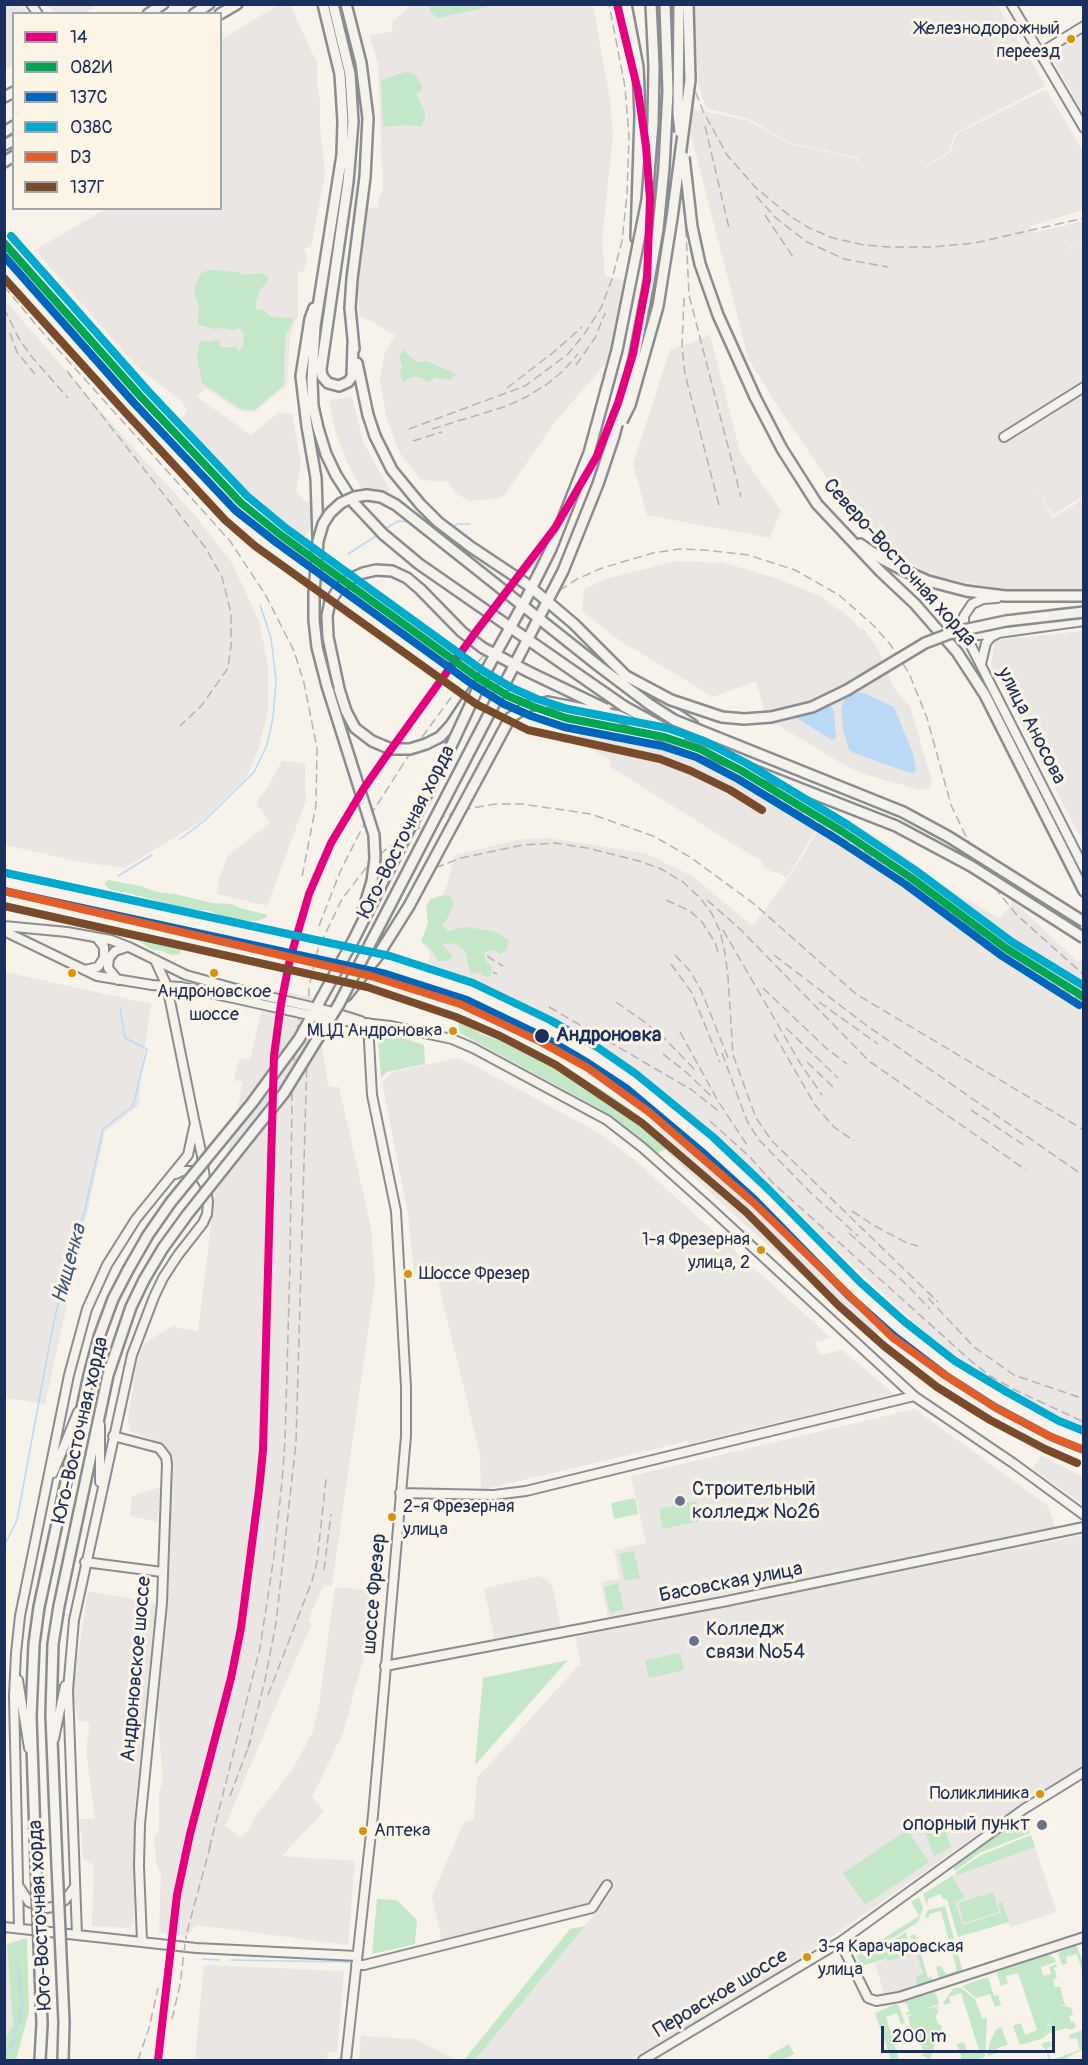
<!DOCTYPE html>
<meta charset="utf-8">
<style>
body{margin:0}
#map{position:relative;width:1088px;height:2065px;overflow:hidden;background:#f7f3ea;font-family:Pangolin,sans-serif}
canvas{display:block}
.frame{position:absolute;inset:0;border:6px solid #1b2f5e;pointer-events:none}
.legend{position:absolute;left:12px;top:12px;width:210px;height:198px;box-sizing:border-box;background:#fcf5e5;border:2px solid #a2a6af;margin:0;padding:8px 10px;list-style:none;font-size:18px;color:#1b2f5e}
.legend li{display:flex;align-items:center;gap:12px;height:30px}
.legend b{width:30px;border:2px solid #a2a6af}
.scale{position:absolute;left:881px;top:2026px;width:174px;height:27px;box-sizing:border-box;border:3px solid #1b2f5e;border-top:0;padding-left:8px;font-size:18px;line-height:21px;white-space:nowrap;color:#1b2f5e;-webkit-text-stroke:4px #fcf5e5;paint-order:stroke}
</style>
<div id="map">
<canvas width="1088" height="2065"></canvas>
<div class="frame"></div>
<ul class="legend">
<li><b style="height:8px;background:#e5007d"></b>14</li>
<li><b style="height:8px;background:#00a651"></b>082И</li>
<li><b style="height:8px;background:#0065bd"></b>137С</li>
<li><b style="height:8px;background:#00a9ce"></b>038С</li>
<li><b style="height:8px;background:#e15d29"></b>D3</li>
<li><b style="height:8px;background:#7a4b2a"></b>137Г</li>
</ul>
<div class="scale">200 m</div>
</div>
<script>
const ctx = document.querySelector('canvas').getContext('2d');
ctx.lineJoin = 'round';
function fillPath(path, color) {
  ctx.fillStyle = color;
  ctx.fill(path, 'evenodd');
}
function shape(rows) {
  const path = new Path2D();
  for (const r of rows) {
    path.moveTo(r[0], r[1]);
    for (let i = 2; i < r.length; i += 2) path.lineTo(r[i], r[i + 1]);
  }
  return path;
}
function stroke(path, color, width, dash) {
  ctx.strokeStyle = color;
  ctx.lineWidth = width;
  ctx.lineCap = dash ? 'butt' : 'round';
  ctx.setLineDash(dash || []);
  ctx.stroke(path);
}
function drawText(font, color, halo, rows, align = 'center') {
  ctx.font = font + ' Pangolin,sans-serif';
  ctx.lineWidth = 6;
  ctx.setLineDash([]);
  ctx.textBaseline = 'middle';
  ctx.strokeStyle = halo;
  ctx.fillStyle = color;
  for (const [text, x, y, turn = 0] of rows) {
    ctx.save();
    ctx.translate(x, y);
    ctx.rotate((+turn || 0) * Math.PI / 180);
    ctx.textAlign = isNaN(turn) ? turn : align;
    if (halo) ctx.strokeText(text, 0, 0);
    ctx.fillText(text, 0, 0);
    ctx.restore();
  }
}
const built = shape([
 [5,4,20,5,28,13,14,14,13,65,5,70],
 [47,5,97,5,82,14,55,13],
 [278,5,290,5,317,63,317,86,320,100,320,126,325,173,311,247,304,248,307,257,304,271,298,272,298,315,290,336,287,385,255,412,240,411,205,388,197,397,251,435,279,412,292,414,301,463,296,490,303,500,314,504,321,509,322,514,304,537,273,516,194,441,178,424,187,411,182,402,135,365,35,250,106,209,220,208,221,40],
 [408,5,593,5,610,100,613,134,602,240,605,276,632,282,614,354,555,422,503,497,496,499,470,501,455,493,448,482,421,480,400,453,387,420,380,380,384,354,395,335,359,315,358,277,368,208,378,207,379,197,383,189,378,63,370,36,392,31,393,21,409,7],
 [694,5,997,5,1046,86,955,133,949,151,917,172,951,152,956,134,1046,89,1083,151,1083,210,1030,226,1032,233,1083,221,1083,239,1054,256,1083,240,1083,383,1003,435,1083,391,1083,496,1053,515,1032,482,1053,518,1083,499,1083,590,1002,589,933,576,896,555,853,517,774,401,748,358,691,134,692,109,747,120,790,144,858,159,857,167,859,158,790,143,749,119,706,108,698,84],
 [1083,30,1083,113,1049,53],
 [4,299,112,424,199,520,232,563,259,621,268,665,268,711,259,748,246,778,202,821,124,868,75,861,5,845],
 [710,335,740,452,781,511,770,538,647,515,633,464,670,350],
 [352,397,364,444,390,490,384,494,387,500,382,503,378,498,371,504,350,469,335,430,329,400],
 [676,561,725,563,775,578,820,596,852,619,859,628,864,629,880,652,893,687,910,706,932,782,930,789,921,790,870,776,846,766,766,718,756,681,713,697,616,638,582,611,584,589,602,580],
 [1083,631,1084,631,1083,842,991,665,995,640],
 [580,729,641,741,692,757,730,776,818,826,787,878,778,873,774,873,763,866,762,862,609,766,611,760,576,741],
 [282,761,305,763,306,801,267,906,217,894,219,878,228,855,270,823,256,803,267,788],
 [830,811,884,841,944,886,1000,919,1013,901,1078,962,1083,959,1083,1427,1033,1404,982,1375,919,1327,716,1137,659,1089,602,1052,533,1012,484,986,428,963,431,955,423,943,433,914,447,885,455,855,522,839,547,838,645,853,692,876,753,926,790,876],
 [5,972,151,1004,140,1082,139,1105,105,1132,45,1404,5,1398],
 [273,989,319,999,318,1021,328,1086,339,1087,371,1227,375,1282,332,1586,324,1585,318,1597,308,1621,312,1624,291,1670,225,1826,241,1838,251,1827,253,1819,293,1769,313,1731,319,1705,335,1587,376,1591,367,1645,343,1733,312,1797,324,1811,282,1856,355,1861,348,1945,196,1925,188,1936,159,1933,161,1874,157,1867,154,1837,159,1829,159,1793,163,1779,156,1697,168,1601,169,1558,167,1549,170,1461,167,1448,160,1442,130,1431,128,1418,136,1367,142,1347,146,1342,174,1325,177,1328,198,1331,219,1160,226,1160,243,1082,234,1080,237,1066,241,1058,250,1060,262,1009,268,1010],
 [458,1058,466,1061,601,1134,637,1162,831,1338,815,1342,820,1355,842,1350,894,1394,689,1444,688,1441,481,1490,480,1454,435,1270,414,1274,408,1214,382,1082,392,1072],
 [662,1126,740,1192,739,1194,882,1330,875,1338,787,1263,651,1138],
 [915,1409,1048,1506,1056,1529,608,1617,601,1582,620,1578,614,1550,646,1543,631,1476],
 [1041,1455,1083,1477,1083,1505,1033,1469],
 [160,1487,158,1522,130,1516,132,1496],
 [1083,1535,1083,1767,1026,1800,836,1934,742,1995,629,2060,475,2060,601,1906,613,1889,605,1883,592,1904,442,1941,432,1896,464,1822,474,1819,477,1778,578,1666,581,1665,575,1637],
 [540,1576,552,1584,561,1627,495,1640,484,1588],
 [88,1591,156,1603,134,1817,134,1923,129,1928,92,1926,94,1866,82,1857,82,1831,79,1830,79,1819,95,1819,86,1751,90,1723,77,1720,73,1688],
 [1032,1838,1057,1912,1010,1927,1008,1921,962,1935,947,1879,982,1856],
 [5,1943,7,1944,13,2025,5,2039],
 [920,1951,928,1978,932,1977,933,1984,889,1996,884,1994,875,1963],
 [204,1965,344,1971,337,2053,328,2052,327,2060,195,2060],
 [361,2036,415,2039,457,2060,359,2060]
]);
const green = shape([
 [429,5,429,4,491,5,487,7,439,18,431,13],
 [405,72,414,73,423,88,416,94,424,110,425,119,421,127,407,125,383,127,381,80],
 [209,270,237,272,245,275,262,273,269,278,259,292,256,301,256,309,265,311,271,317,292,318,293,321,285,336,284,385,254,410,241,409,202,383,197,357,200,340,209,342,219,340,220,347,237,347,239,352,243,345,244,333,239,328,233,330,223,328,215,329,198,325,199,308,194,290,201,273],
 [403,350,417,362,427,361,456,374,451,380,435,378,427,382,420,377,411,377,404,382,400,375,402,365,399,358],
 [108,880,140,886,157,892,175,894,212,903,231,904,240,908,268,915,264,919,252,921,233,920,210,911,183,908,128,893,111,890,104,884],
 [449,895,454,902,447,919,442,925,448,931,465,927,493,931,509,940,507,949,500,954,492,950,484,952,486,961,492,967,491,976,483,976,479,972,471,974,465,951,458,945,450,943,442,944,453,957,446,961,438,961,429,946,421,942,428,923,426,906,431,899,440,896],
 [135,933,173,939,181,944,180,954,171,955,162,951,153,950,139,941],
 [465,1021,473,1024,477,1032,496,1040,501,1037,514,1038,526,1048,535,1049,548,1061,572,1071,618,1100,638,1115,664,1138,666,1149,658,1153,602,1110,460,1033,458,1024],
 [385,1032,424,1045,425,1064,387,1072,381,1078,378,1040],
 [635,1498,638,1514,614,1519,611,1503],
 [696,1501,700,1521,663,1529,659,1509],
 [634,1551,640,1578,625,1581,619,1554],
 [618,1583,624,1610,610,1613,604,1587],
 [680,1653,684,1670,649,1678,645,1660],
 [568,1660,475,1765,483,1678],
 [1022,1819,1026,1822,1030,1833,980,1853,955,1871,953,1866,954,1863,1016,1820],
 [942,1822,951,1847,934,1856,923,1827],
 [907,1830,929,1862,865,1905,843,1873],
 [1031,1835,1035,1847,960,1874,957,1875,956,1872,981,1855],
 [952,1876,965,1898,955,1902,963,1925,1001,1913,998,1903,1002,1902,1009,1922,958,1937,947,1899,943,1899,940,1894,928,1899,927,1905,923,1894],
 [993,1892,999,1912,964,1923,958,1903],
 [919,1897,923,1908,918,1922,868,1954,865,1950,919,1916,911,1902],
 [377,1899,397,1900,417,1920,415,1944,372,1954],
 [945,1906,963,1972,939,1979,936,1967,941,1966,946,1974,956,1971,956,1967,941,1911,929,1914,929,1917,924,1918,928,1910],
 [585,1926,475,2060,464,2060,570,1929],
 [906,1932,907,1939,898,1945,899,1951,914,1947,910,1936,915,1934,928,1978,932,1977,933,1982,919,1986,917,1985,916,1976,923,1974,917,1954,887,1961,886,1959,864,1965,859,1962,850,1942,857,1937,857,1941,864,1956,868,1956],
 [27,1938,29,2012,16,2060,5,2060,5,2039,13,2025,7,1944],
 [1076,1945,1083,1962,1083,1974,1077,1954,1066,1957,1067,1964,1062,1965,1058,1953],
 [1050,1954,1051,1957,1054,1957,1056,1962,1041,1967,1043,1976,1051,1974,1049,1967,1056,1964,1057,1967,1054,1968,1057,1977,1053,1981,1055,1987,1060,1987,1065,2005,1058,2004,1071,2008,1073,2015,1069,2016,1071,2022,1075,2022,1075,2028,1069,2030,1067,2028,1049,2033,1045,2037,1053,2012,1044,2038,1020,2045,1013,2026,1021,2023,1025,2035,1037,2030,1018,1973,1006,1976,1008,1983,1001,1986,997,1974,997,1972],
 [988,1977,994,1996,998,1995,1001,2005,995,2007,990,1994,976,1998,962,1986],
 [960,1987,975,1999,982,2018,987,2018,985,2057,975,2060,962,2060,957,2044,964,2042,968,2054,979,2050,961,1993,949,1997,951,2003,944,2005,943,2003,953,1989],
 [935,1992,939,2004,925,2009,939,2006,937,2008,938,2013,935,2016,939,2025,941,2025,942,2028,936,2042,925,2033,935,2044,930,2060,927,2060,925,2056,922,2057,921,2055,924,2053,919,2040,915,2040,919,2035,915,2039,908,2017,913,2014,907,2015,906,2013,909,2012,907,2004,903,2002],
 [896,2004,899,2006,905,2023,901,2024,897,2013,886,2017,899,2060,891,2060,875,2013],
 [1001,2027,1008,2045,997,2048,998,2053,987,2056,991,2039,996,2030],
 [1083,2030,1083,2050,1073,2054,1064,2060,1048,2060,1047,2051,1041,2044,1050,2041,1052,2046,1047,2048,1051,2060,1080,2050,1077,2038,1070,2039,1069,2035],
 [789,2044,794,2054,782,2060,771,2060,768,2056]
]);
const water = shape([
 [853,693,864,693,894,707,913,754,916,769,915,772,910,773,854,753,849,749,843,730,841,708,846,696],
 [829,703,834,712,836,738,832,740,795,717,793,713]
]);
const stream = shape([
 [385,529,398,521,409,522,430,537],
 [451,529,457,524,470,524],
 [348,554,379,534],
 [180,839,203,822,254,772,267,745,273,718,276,680,271,638,260,605],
 [118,876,152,855],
 [4,1546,17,1520,52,1331,69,1253,84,1214,103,1129,133,1106,147,1049,125,1038,120,1008],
 [202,1959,220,1960],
 [231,1960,349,1962],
 [4,2056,13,2042,22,2009,19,1970,17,1963]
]);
const minor = shape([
 [31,4,38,14],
 [1011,4,1084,128],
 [1040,53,1084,26],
 [1004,437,1084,387],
 [997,598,983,599,972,604,964,616,964,632,1084,868],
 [964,632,979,635,991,634,1084,621],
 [981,664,986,643,991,637,997,634],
 [4,926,67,932,111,940,129,947,186,975,240,990],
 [4,931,97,976,152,985,181,987,238,999],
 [85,970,98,967,104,958,104,947,97,938],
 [118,980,108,968,109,958,115,951,127,947],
 [329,1011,361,1021],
 [327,1019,391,1026,452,1039,473,1048,607,1120,643,1148,708,1206,914,1396,1013,1463,1084,1515],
 [176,1174,182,1171,192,1171,200,1177,205,1185],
 [113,1436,159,1448,166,1457,167,1464,162,1603,140,1824,139,1866,142,1941],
 [53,1473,78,1412],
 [100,1482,100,1425],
 [400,1493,494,1495,526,1491,914,1396],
 [85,1562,162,1572],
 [385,1666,722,1602,1084,1527],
 [18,1680,29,1748],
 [54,1739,65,1686],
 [20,1888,29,1902,38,1906,47,1908,57,1906,65,1900,74,1888],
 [4,1927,196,1948,357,1956],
 [19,1928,14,1696,16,1653,20,1616,69,1375,87,1309,107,1265,136,1219,188,1155,194,1127],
 [77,1935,68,1690,74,1620,132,1355,154,1297,163,1278,178,1255,203,1223,207,1214,208,1202,202,1156,194,1119,167,986,155,960],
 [840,1942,868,1998,876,2001,899,1997,1084,1937],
 [356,1965,364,1965,592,1908,607,1885],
 [346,2060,373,1815,406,1436,406,1387,396,1211,372,1095,368,1023],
 [643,2060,840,1942,1024,1809,1084,1772]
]);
const major = shape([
 [323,4,340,74,343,121,342,155,315,326,312,381,313,406,318,428,326,454,336,475,354,503],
 [333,4,350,74,353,122,348,182,321,369,322,376,328,383,339,386,348,382,352,377,353,344],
 [346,4,361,63,368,118,365,177,352,279,350,308,354,349],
 [626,4,638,67,640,116,636,238],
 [148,14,163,4],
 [194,14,209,4],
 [220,14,237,4],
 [4,97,14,92],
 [4,132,14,126],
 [4,145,14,140],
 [4,162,14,156],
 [314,308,310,319,301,376,307,426,316,478,318,537],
 [357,363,368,415,375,436],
 [755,397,782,449,817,504,880,571,915,604,957,652,985,695,1084,891],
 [860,544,882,559,903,570,928,581,966,591,1005,596,1084,596],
 [634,683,657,701,693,725],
 [339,689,328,637,327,616,330,602,337,591,350,579,363,573,376,570,392,571,407,578,420,589,462,632,483,648],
 [625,707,680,737],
 [619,716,665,737,740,765],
 [426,744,440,737,451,725,475,689],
 [346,996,377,957],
 [36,1865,31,1716,34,1644,39,1607,89,1375,99,1337,113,1299,128,1270],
 [57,1865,51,1715,53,1644,59,1606,108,1375,131,1307,144,1280]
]);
const rail = shape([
 [661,4,703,111,727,155,756,188,790,216,809,228,833,238,864,245,889,247,932,247,975,243,1084,218],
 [705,126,729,228],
 [685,161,684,191,689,295,741,497],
 [756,196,777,219,807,242,844,259,888,267],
 [765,215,793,257],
 [4,286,37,326,230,541,265,594,294,651,304,683,317,748,316,805,302,877],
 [684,298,682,346,685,374,720,509],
 [4,308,18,337,31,356,68,398],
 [10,333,17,352,35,374],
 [576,365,595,338,605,313],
 [67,371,205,547,222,577,231,613,231,646,228,668,202,705,180,726],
 [507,388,555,351,582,327],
 [409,429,525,386,568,354,585,333,601,308,612,279,622,241,627,194,629,137,625,87,609,4],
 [432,429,507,406,526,397,546,385,563,371,578,354],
 [413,441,442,432],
 [772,795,910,880,1004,954,1084,1003],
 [435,868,461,858,523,845,555,843,587,848,639,861,661,869,683,882,701,899,712,914,720,931,725,953,728,977,733,1055,756,1118,772,1141,938,1302],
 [666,900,690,911,702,922,715,942,718,952],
 [707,900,739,928,869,1061,1026,1170],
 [319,926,340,872,361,830,409,755,474,666,492,647,511,628,554,594,577,579,602,568,653,553,679,549,705,550,748,555,795,570,839,595,873,625,890,644,909,673,927,718,951,805,985,876,1017,915,1084,975],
 [723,930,800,1063,822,1095],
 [675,955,690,971,701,990,728,1058],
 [774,955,866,1025,1084,1176],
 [487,956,503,966],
 [671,964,692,993,720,1062],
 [493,972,497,974],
 [763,988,826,1048,847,1064],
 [616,1002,646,1023,665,1039,695,1070],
 [819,1002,878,1044],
 [549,1007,692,1090,721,1113],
 [786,1028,838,1078],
 [680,1032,718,1101,749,1148],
 [774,1034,815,1105,834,1127,854,1141],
 [722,1053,747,1121,759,1140,810,1192,858,1236],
 [663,1054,686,1072,711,1096],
 [807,1062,833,1087],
 [971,1110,1024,1145],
 [710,1121,750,1157,773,1183,971,1361,990,1376,1015,1390,1084,1422],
 [852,1211,875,1226,907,1243,918,1246],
 [849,1233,907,1285,930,1309],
 [928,1298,974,1347,1014,1375,1084,1399],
 [324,1570,331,1514],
 [268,1695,312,1581,317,1562,326,1479],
 [248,1748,265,1680,276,1623,296,1442,309,987,318,949,342,899,369,864,396,841,433,820,466,809,495,804,522,804,591,814,653,836,690,857,753,903,856,994,1084,1130],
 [230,1796,251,1740],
 [209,1849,260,1648,274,1556,282,1482,285,1441,290,1263,292,1092,295,1047,301,1004],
 [187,1932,212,1840],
 [172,2019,180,1985,186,1936],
 [138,2060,149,2028,158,1988]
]);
const minorBridge = shape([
 [240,990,329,1011],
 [238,999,327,1019]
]);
const majorBridge = shape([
 [679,4,678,113,680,132],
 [684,157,692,227,700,264,718,315,755,397],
 [622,421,630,405,658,306,672,218,690,80,688,4],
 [375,436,392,470,420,504,438,522,471,547,528,585,574,624,626,676,671,700,722,717,744,719,771,717,812,707,847,690,925,643,954,632,1006,621,1084,612],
 [354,503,383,534,419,564,625,707],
 [483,648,529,672,606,709],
 [339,689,346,711,355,728,372,741,391,749,410,749,426,744],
 [740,765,896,826,971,866,1084,938],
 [363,911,372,881,375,859,374,835,327,686,317,647,314,620,314,593,318,541,323,524,330,513,341,503,354,497,367,495,381,497,396,505,600,667,649,704,674,720,903,812,949,837,1084,922],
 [377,957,409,906,510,718,528,706,548,702,619,716],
 [128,1270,148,1235,171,1202,252,1103,299,1039,354,939,453,742,486,671,526,599,551,549,589,453,617,350,647,200,653,123,654,66,651,4],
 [144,1280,163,1248,187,1215,284,1093,339,1004,563,571,598,484,614,436,634,359,648,287,658,229,664,167,668,91,665,4],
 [36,1865,42,2024,40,2060],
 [57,1865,64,2022,63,2060]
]);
const rail1 = shape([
 [158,2060,177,1895,190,1834,231,1678,241,1628,259,1490,263,1450,274,1056,281,1004,290,959,309,894,331,843,364,788,387,755,475,633,555,528,597,456,618,403,633,354,647,280,650,199,646,146,638,91,617,4]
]);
const rail2 = shape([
 [4,243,141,397,241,503,282,536,477,677,508,696,534,707,566,718,664,737,700,749,742,771,843,832,910,877,1007,949,1084,997]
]);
const rail3 = shape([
 [4,256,134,403,235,510,277,543,472,684,504,704,531,716,564,727,662,746,696,757,738,779,838,840,905,884,1002,956,1079,1005],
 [4,891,386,974,467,1000,542,1036,588,1063,626,1088,701,1151,755,1200,848,1295,894,1336,945,1375,995,1407,1051,1437,1081,1449]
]);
const rail4 = shape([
 [11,236,148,391,247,496,287,529,482,670,512,688,537,699,568,709,667,728,704,741,746,763,848,825,915,870,1012,942,1084,986],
 [6,873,390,956,473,983,550,1020,597,1047,636,1074,713,1137,767,1188,860,1282,905,1322,955,1361,1005,1391,1059,1421,1084,1431]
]);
const rail5 = shape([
 [4,891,371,976,460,1004,541,1042,588,1068,649,1112,754,1203,892,1337,946,1376,996,1408,1051,1437,1084,1450]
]);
const rail6 = shape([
 [4,278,125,412,225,520,255,546,476,704,528,730,660,759,691,771,730,790,762,810],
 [4,906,367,987,456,1017,500,1036,556,1065,642,1123,746,1212,838,1305,884,1346,937,1387,990,1420,1045,1449,1077,1463]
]);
const markers = [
 [1071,39,5,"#d6940e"],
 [72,973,5,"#d6940e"],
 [214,973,5,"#d6940e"],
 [453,1031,5,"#d6940e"],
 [542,1036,8,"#1b2f5e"],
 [761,1250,5,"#d6940e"],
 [408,1274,5,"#d6940e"],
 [680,1501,6,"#68748f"],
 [392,1517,5,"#d6940e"],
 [694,1641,6,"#68748f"],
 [1040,1794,5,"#d6940e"],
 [1042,1825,6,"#68748f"],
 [363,1831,5,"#d6940e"],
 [807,1957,5,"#d6940e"]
];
const busNames = [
 ["Железнодорожный",1060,29],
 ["переезд",1060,52],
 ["Андроновское",214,992,"center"],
 ["шоссе",214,1015,"center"],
 ["МЦД Андроновка",442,1031],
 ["1-я Фрезерная",750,1240],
 ["улица, 2",750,1263],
 ["Шоссе Фрезер",419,1274,"left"],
 ["2-я Фрезерная",403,1507,"left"],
 ["улица",403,1530,"left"],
 ["Поликлиника",1029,1794],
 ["Аптека",374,1831,"left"],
 ["3-я Карачаровская",818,1947,"left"],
 ["улица",818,1970,"left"]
];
const streetNames = [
 ["Северо-Восточная хорда",899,563,48],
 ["улица Аносова",1031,726,63],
 ["Юго-Восточная хорда",407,832,-63],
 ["Юго-Восточная хорда",81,1430,-77],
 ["Басовская улица",731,1583,-11],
 ["шоссе Фрезер",375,1594,-85],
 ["Андроновское шоссе",137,1669,-85],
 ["Юго-Восточная хорда",41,1915,-93],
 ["Перовское шоссе",721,1994,-31]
];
const stopNames = [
 ["Андроновка",556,1036]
];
const poiNames = [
 ["Строительный",692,1490],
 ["колледж №26",692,1513],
 ["Колледж",706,1630],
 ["связи №54",706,1653],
 ["опорный пункт",1030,1825,"right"]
];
const waterNames = [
 ["Нищенка",70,1264,-75]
];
fillPath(built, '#e9e6e4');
fillPath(green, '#c3e7c7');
fillPath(water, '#b9d9f6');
stroke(stream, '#b9d9f6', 1.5);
stroke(minor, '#8a8c91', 12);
stroke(major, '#8a8c91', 14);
stroke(minor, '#f5f2ec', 8);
stroke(major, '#f5f2ec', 9);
stroke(rail, '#b2b3b4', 1.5, [9, 4.5]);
stroke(minorBridge, '#8a8c91', 12, []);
stroke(majorBridge, '#8a8c91', 14, []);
stroke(minorBridge, '#f5f2ec', 8);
stroke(majorBridge, '#f5f2ec', 9);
stroke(rail1, '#e5007d', 8);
stroke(rail2, '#00a651', 8);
stroke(rail3, '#0065bd', 8);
stroke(rail4, '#00a9ce', 8);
stroke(rail5, '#e15d29', 8);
stroke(rail6, '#7a4b2a', 8);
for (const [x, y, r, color] of markers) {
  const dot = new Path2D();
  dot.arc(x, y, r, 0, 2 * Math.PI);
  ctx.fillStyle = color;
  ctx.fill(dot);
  stroke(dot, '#fcf5e5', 2);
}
drawText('18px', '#1b2f5e', '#fcf5e5', busNames, 'right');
drawText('20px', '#1b2f5e', '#fcf5e5', streetNames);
drawText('bold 20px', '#1b2f5e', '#fcf5e5', stopNames, 'left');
drawText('20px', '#1b2f5e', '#fcf5e5', poiNames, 'left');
drawText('italic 21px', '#3c5785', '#fcf5e5', waterNames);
</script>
